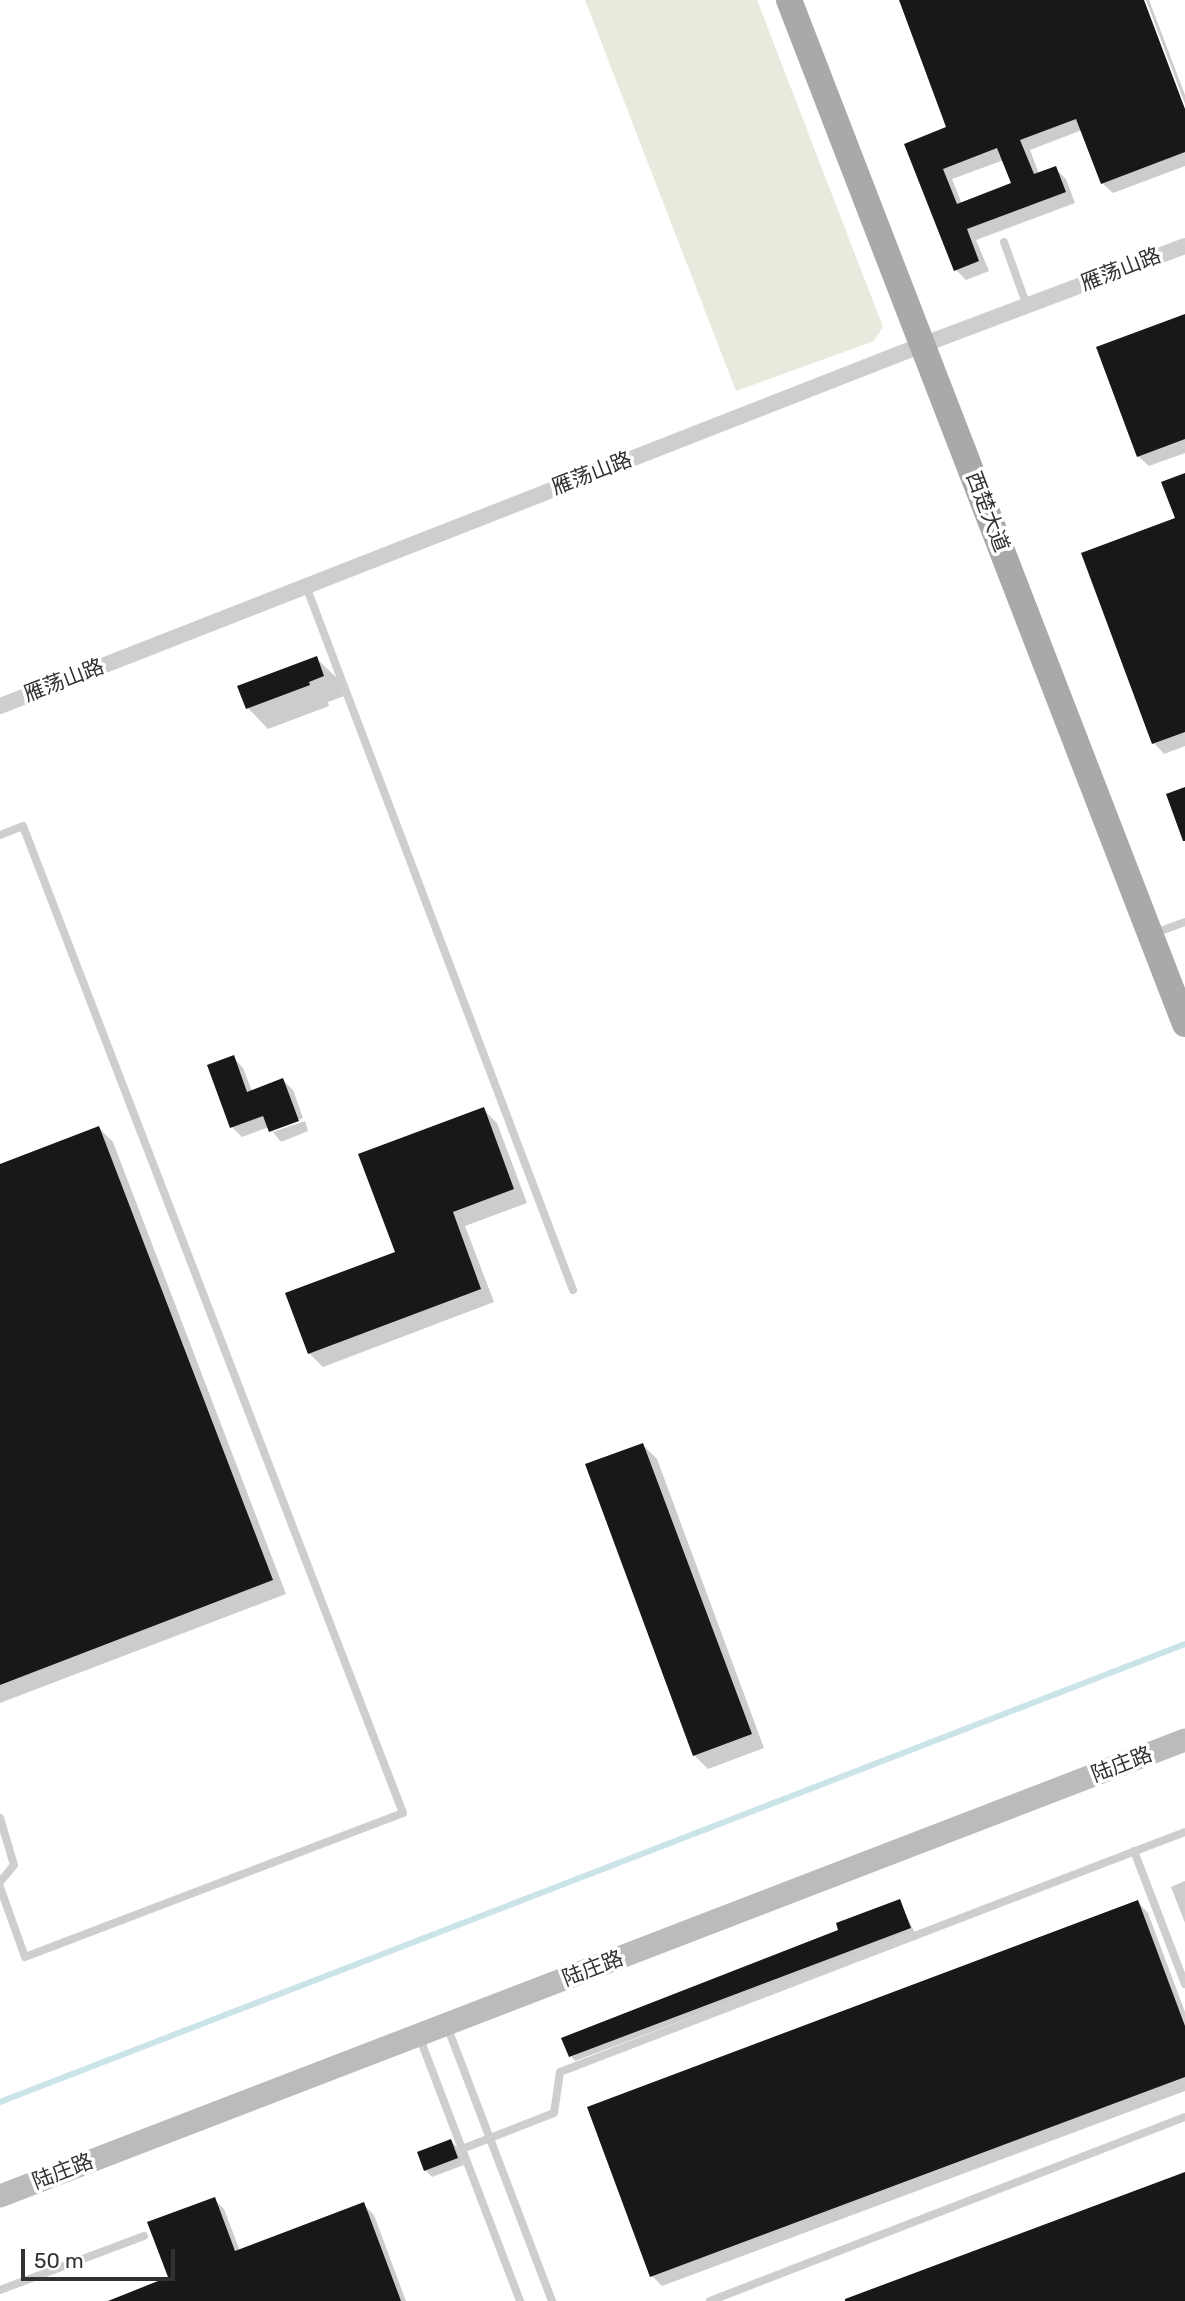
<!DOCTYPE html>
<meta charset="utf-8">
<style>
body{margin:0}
#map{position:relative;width:1185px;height:2301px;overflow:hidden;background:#fff;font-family:Rubik,sans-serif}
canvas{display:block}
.scale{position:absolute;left:21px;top:2249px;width:154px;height:32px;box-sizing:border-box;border:4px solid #313131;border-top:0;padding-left:9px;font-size:21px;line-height:24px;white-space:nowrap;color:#313131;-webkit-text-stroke:5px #fff;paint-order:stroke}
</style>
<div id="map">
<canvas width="1185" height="2301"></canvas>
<div class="scale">50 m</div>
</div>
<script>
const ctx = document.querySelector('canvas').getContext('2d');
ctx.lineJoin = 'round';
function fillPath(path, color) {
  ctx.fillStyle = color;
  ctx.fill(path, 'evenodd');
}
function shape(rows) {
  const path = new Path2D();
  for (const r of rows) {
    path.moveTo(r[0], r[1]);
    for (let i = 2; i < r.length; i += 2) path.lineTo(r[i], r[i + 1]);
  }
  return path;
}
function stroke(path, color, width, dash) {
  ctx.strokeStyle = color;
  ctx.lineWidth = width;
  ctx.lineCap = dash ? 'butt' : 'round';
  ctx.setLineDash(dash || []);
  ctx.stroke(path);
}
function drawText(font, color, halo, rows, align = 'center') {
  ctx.font = font + ' Rubik,"Noto Sans SC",sans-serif';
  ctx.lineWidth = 7;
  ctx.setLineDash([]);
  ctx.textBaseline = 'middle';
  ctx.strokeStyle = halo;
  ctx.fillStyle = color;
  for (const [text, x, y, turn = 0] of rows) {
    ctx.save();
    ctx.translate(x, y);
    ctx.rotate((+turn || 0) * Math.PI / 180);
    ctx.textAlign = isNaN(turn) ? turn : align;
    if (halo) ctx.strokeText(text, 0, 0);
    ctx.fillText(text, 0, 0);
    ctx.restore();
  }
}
const green = shape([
 [585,0,757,0,883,327,874,341,736,391]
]);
const shadow = shape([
 [900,0,1142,0,1185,114,1185,166,1113,193,1102,183,1082,130,1030,150,1039,174,1055,168,1066,179,1075,203,976,240,989,271,966,280,956,270,906,145,949,128],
 [1004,160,1013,184,962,204,952,179],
 [1146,0,1149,0,1185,95,1185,104],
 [1185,315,1185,453,1149,466,1138,456],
 [1185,475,1185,746,1164,754,1154,743,1083,554,1177,519],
 [316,658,337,678,344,696,328,702,329,706,268,729,248,708],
 [233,1057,243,1068,252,1091,283,1080,293,1090,303,1118,273,1129,273,1132,305,1121,308,1131,281,1142,269,1127,242,1137,232,1127],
 [483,1109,497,1123,527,1203,465,1226,494,1302,323,1367,309,1353,397,1253],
 [99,1128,113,1142,286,1594,0,1703,0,1166],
 [643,1445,657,1459,764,1748,708,1769,694,1755],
 [1185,1881,1185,1923,1171,1887],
 [899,1901,915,1933,575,2061,571,2056,841,1931],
 [1138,1902,1148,1913,1185,2012,1185,2091,662,2286,652,2276],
 [451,2141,457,2147,464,2165,432,2177,425,2170],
 [214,2199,224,2209,240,2251,363,2204,374,2215,406,2301,108,2301,170,2278]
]);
const stream = shape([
 [0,2102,1185,1644]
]);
const building = shape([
 [899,0,1144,0,1185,109,1185,152,1101,184,1076,119,1020,140,1034,174,1056,166,1066,192,967,229,979,261,954,271,904,144,946,127],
 [997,148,1011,183,957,204,943,169],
 [1185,314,1185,439,1137,457,1096,347],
 [1185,473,1185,732,1152,744,1081,553,1175,518,1161,482],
 [317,656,324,676,309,682,310,685,246,709,237,686],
 [1185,787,1185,841,1183,841,1166,794],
 [234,1055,247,1092,283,1078,299,1121,269,1132,263,1116,230,1128,207,1065],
 [484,1107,514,1189,453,1212,481,1289,308,1354,285,1293,395,1252,358,1154],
 [99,1126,273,1580,0,1685,0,1164],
 [643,1443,752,1734,693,1756,585,1464],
 [900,1899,911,1928,569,2057,561,2038,838,1930,836,1923],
 [1138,1900,1185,2026,1185,2077,650,2277,587,2107],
 [451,2139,458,2158,424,2171,417,2152],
 [1185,2172,1185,2301,845,2301,845,2299],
 [215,2197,235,2251,364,2202,401,2301,108,2301,168,2277,147,2222]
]);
const lane = shape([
 [1004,242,1027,306],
 [306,586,573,1290],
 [0,835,23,826,403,1813,25,1957,0,1887],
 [1155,933,1185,922],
 [0,1818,14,1865,0,1882],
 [1134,1851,1185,1984],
 [447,2026,552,2301],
 [419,2036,520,2301],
 [462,2149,554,2113,560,2072,1185,1832],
 [0,2290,144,2236],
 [710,2301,1185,2117]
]);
const street = shape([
 [0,706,922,345,1185,246]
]);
const secondary = shape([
 [0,2196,1185,1740]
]);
const primary = shape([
 [789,0,1185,1024]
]);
const streetNames = [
 ["雁荡山路",1121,270,-21],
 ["雁荡山路",592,474,-21],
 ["西楚大道",987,512,69],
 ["雁荡山路",64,681,-21],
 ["陆庄路",1122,1765,-21],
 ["陆庄路",593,1969,-21],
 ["陆庄路",63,2172,-21]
];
fillPath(green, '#e7eadd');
fillPath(shadow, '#0003');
stroke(stream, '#cae4ea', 6);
fillPath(building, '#181818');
stroke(lane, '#cecece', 8);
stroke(street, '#cecece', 16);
stroke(secondary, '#bbb', 23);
stroke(primary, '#a9a9a9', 26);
drawText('21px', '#313131', '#fff', streetNames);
</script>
